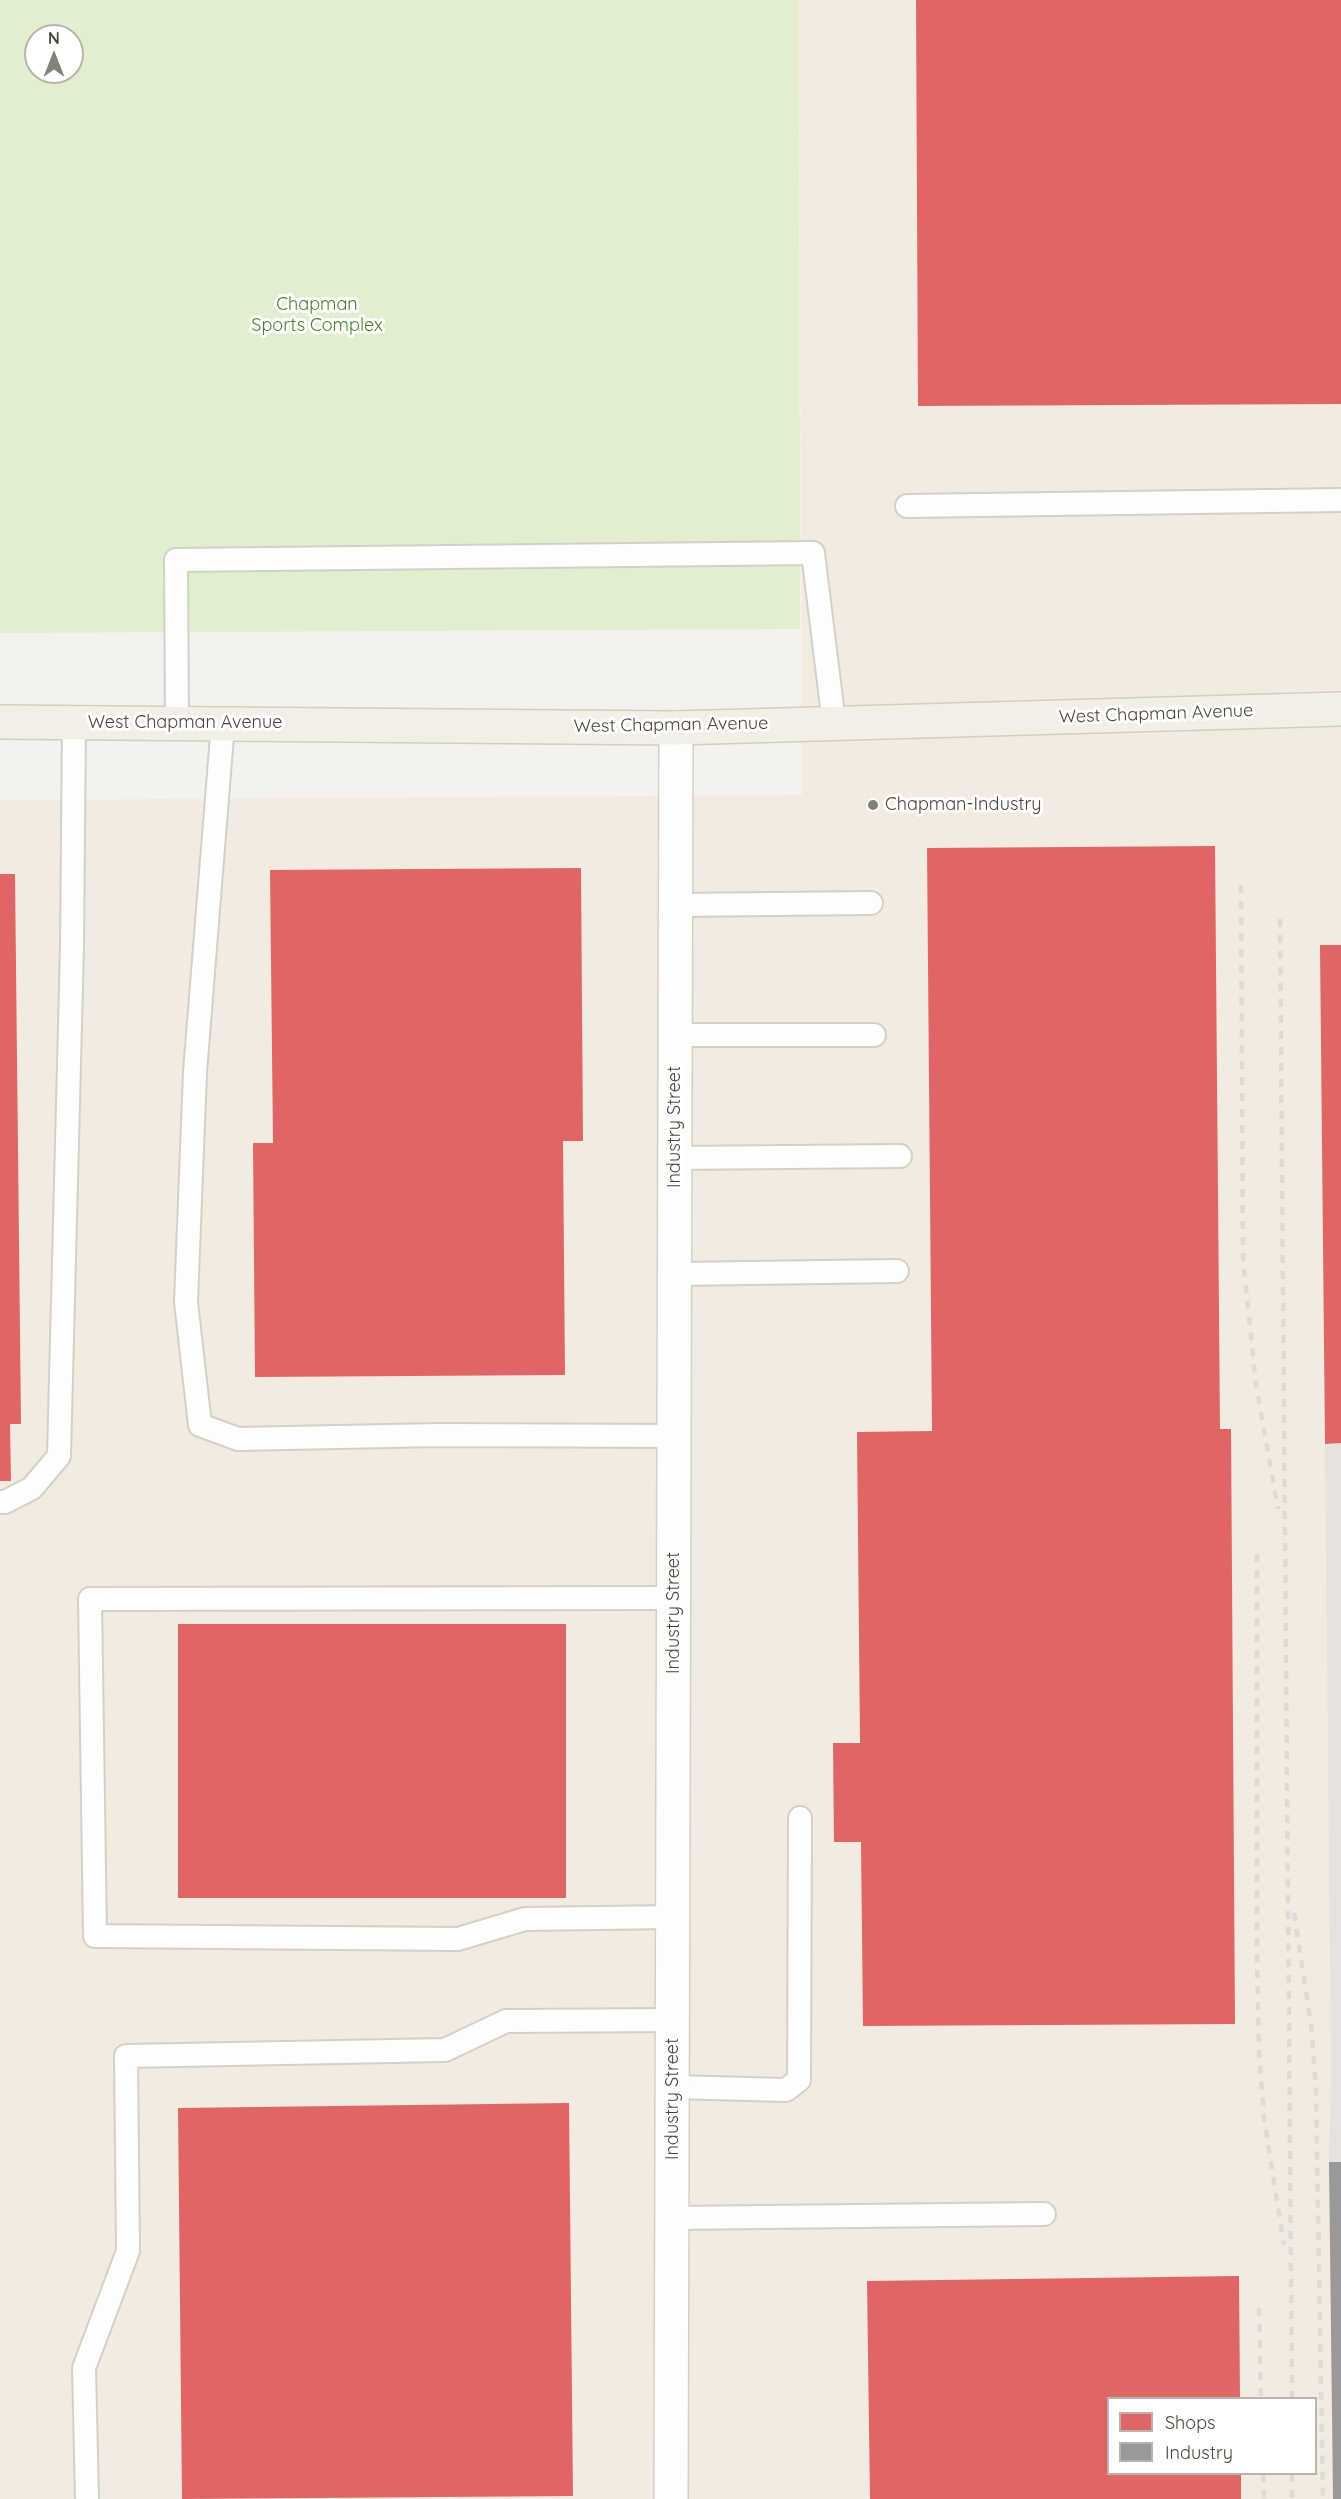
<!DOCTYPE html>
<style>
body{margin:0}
#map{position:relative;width:1341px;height:2499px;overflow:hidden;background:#f4f2ee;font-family:Quicksand,sans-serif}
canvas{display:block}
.legend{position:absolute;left:1107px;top:2397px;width:210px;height:78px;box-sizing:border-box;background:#fff;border:2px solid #b7b4b0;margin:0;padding:8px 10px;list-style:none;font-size:18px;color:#4b4439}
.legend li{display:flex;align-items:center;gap:12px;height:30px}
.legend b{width:30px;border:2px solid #b7b4b0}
.north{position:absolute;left:24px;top:24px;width:60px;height:60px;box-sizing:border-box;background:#fff;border:2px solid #b7b4b0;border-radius:50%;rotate:0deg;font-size:16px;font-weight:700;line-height:24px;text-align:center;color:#4b4439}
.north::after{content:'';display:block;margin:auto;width:21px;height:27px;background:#868178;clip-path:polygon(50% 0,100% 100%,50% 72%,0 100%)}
</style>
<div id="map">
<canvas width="1341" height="2499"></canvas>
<ul class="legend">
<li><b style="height:16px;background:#e06666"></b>Shops</li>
<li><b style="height:16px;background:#999"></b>Industry</li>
</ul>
<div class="north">N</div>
</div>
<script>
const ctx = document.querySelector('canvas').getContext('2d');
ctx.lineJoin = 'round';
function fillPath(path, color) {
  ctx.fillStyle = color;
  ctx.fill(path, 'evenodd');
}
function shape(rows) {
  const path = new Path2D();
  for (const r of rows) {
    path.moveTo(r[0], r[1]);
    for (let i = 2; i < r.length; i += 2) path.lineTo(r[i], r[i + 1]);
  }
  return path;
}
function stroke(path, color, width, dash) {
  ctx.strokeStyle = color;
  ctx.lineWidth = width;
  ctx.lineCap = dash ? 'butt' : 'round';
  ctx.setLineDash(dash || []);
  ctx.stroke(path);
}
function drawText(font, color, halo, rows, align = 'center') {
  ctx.font = font + ' Quicksand,sans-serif';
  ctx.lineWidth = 6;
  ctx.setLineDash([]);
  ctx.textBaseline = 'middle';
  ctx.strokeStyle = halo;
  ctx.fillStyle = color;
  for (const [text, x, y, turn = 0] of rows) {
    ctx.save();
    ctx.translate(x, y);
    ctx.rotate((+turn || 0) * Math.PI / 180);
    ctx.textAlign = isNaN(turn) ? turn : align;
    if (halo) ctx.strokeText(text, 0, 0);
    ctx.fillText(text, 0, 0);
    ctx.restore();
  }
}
const commercial = shape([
 [799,0,1341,0,1341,2499,0,2499,0,800,802,795],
 [1108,2398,1316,2398,1316,2474,1108,2474]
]);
const green = shape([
 [0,0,799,0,800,629,0,633],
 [36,36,72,36,72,72,36,72]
]);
const parking = shape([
 [1341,1443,1341,2162,1329,2162,1331,2072,1325,1444]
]);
const shops = shape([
 [916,0,1341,0,1341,404,918,406],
 [1215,846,1220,1429,1231,1429,1235,2024,863,2026,861,1842,834,1842,833,1743,860,1743,857,1432,932,1431,927,848],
 [581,868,583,1141,563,1141,565,1375,255,1377,253,1143,273,1143,270,870],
 [0,874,15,874,21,1424,10,1424,11,1481,0,1481],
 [1320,945,1341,945,1341,1443,1325,1444],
 [178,1624,566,1624,566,1898,178,1898],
 [569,2103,573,2496,182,2499,178,2108],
 [1239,2276,1240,2398,1108,2398,1108,2474,1241,2474,1241,2499,870,2499,867,2281]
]);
const industry = shape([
 [1329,2162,1341,2162,1341,2499,1333,2499]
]);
const service = shape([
 [907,506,1341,500],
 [177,723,176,560,813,553,834,723],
 [223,723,195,1072,186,1302,200,1425,238,1439,439,1435,674,1436],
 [676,905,871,903],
 [676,1035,874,1035],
 [675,1158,900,1156],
 [675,1274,897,1271],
 [0,1502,5,1502,32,1488,59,1456,72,946,74,723],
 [673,1917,525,1919,458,1939,95,1936,90,1599,674,1598],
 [673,2087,786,2090,799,2080,800,1818],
 [672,2218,1044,2214],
 [87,2499,84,2368,128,2251,126,2056,445,2050,506,2021,673,2020]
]);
const minor = shape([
 [671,2499,676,728]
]);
const primary = shape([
 [0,722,676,728,1341,709]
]);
const rail = shape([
 [1241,885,1243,1258,1256,1385,1278,1509],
 [1280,919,1292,2398],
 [1257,1554,1257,1958,1259,2054,1264,2118,1284,2245],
 [1294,1913,1312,2032,1316,2092,1323,2499],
 [1259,2308,1261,2398],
 [1263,2474,1264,2499],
 [1292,2474,1292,2499]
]);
const markers = [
 [873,805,6,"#868178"]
];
const parkNames = [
 ["Chapman",317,305],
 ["Sports Complex",317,326]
];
const streetNames = [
 ["West Chapman Avenue",1156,714,-2],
 ["West Chapman Avenue",185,723],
 ["West Chapman Avenue",671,725,-1],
 ["Industry Street",675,1127,-90],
 ["Industry Street",674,1613,-90],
 ["Industry Street",673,2099,-90]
];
const poiNames = [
 ["Chapman-Industry",885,805]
];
fillPath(commercial, '#f3ebdf');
fillPath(green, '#e1eecf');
fillPath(parking, '#e6e3df');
fillPath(shops, '#e06666');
fillPath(industry, '#999');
stroke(service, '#d2d0cb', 26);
stroke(minor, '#d2d0cb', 36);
stroke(primary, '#d6cebb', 36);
stroke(service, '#fdfdfc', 22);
stroke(minor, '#fdfdfc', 33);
stroke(primary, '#f2efe6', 33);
stroke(rail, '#dbdbda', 4.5, [8, 8]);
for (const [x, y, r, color] of markers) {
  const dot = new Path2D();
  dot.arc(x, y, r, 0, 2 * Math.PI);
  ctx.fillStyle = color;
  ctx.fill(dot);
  stroke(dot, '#fff', 2);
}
drawText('18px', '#4a7f2a', '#fff', parkNames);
drawText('18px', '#4b4439', '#fff', streetNames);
drawText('18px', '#4b4439', '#fff', poiNames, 'left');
</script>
